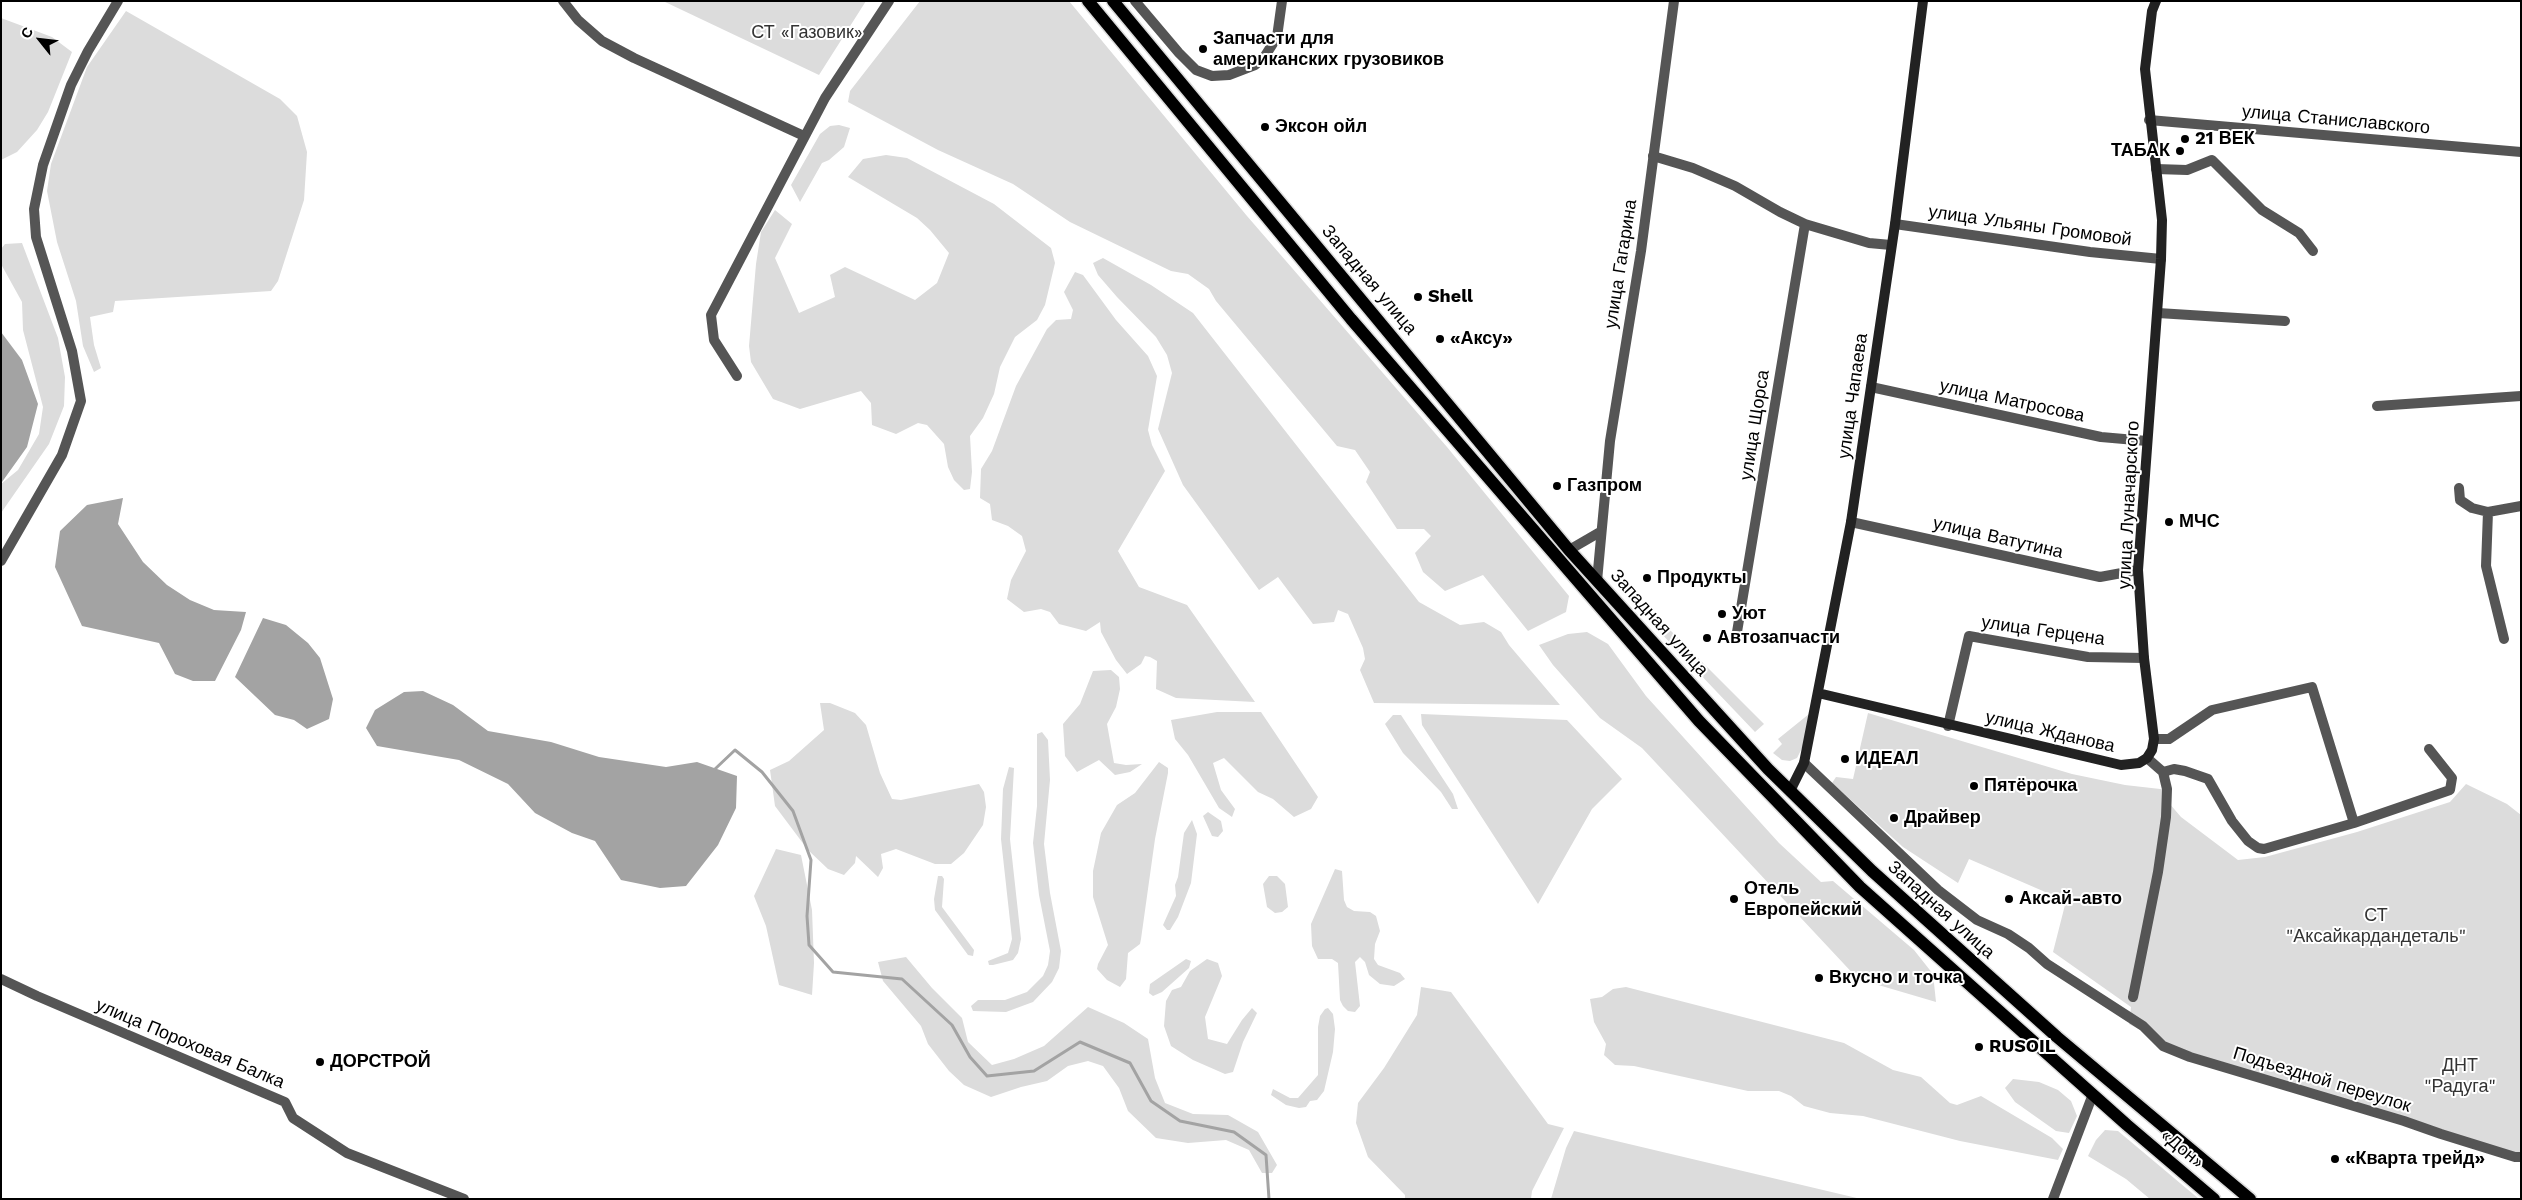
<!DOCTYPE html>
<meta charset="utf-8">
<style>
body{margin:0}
#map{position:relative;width:2522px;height:1200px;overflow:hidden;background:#fff;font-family:"Work Sans",sans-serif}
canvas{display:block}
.frame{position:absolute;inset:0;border:2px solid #000;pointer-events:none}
.north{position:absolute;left:15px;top:15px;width:50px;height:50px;-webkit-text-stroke:4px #fff;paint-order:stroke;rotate:299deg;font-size:14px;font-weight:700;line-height:20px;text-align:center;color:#000}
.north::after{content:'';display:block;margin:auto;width:18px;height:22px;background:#000;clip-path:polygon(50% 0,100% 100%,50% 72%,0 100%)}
</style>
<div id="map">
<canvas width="2522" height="1200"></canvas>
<div class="frame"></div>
<div class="north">С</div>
</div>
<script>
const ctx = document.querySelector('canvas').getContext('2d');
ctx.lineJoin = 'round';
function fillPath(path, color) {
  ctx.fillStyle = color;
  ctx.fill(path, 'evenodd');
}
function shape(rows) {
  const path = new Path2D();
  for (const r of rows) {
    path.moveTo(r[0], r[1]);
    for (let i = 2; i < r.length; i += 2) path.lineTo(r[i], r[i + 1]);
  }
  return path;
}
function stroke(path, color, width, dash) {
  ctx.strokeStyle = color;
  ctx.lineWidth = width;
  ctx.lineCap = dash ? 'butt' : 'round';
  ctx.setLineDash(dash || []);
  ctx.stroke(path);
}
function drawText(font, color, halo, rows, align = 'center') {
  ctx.font = font + ' "Work Sans",sans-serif';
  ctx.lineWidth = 4;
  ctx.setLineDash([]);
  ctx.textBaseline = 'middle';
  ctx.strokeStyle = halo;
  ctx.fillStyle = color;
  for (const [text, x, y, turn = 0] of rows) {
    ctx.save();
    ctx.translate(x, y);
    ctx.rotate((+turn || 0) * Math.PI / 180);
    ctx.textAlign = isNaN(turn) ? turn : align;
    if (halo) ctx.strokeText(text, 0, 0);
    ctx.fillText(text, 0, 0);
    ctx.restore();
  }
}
const green = shape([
 [663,1,866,1,819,75],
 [920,1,1069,1,1247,216,1447,447,1569,596,1566,612,1528,631,1483,575,1445,591,1423,572,1415,553,1431,536,1424,529,1397,529,1366,482,1370,472,1355,450,1337,446,1216,301,1209,289,1188,274,1171,271,1070,222,1013,184,938,150,848,102,850,91],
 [126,11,280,99,297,116,307,152,304,200,278,281,271,291,115,301,113,312,90,317,94,345,101,368,94,372,83,346,76,301,57,242,47,191,51,164,87,67],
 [1,18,52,37,72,52,48,112,37,130,17,152,1,160],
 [839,125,850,128,844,147,829,160,822,163,800,202,791,185,820,134,830,126],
 [886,155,907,158,994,204,1051,248,1055,263,1045,305,1037,320,1015,337,1000,367,994,394,983,418,970,436,972,472,970,489,964,490,954,480,948,467,944,444,927,425,918,423,896,434,872,425,871,403,861,391,800,409,773,399,751,362,749,346,756,264,761,232,775,210,792,224,775,258,799,313,835,297,830,275,845,267,915,300,937,283,949,253,930,230,917,218,848,177,863,159],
 [22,243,58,338,65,377,64,406,49,444,1,513,1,484,18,470,39,434,43,407,23,330,22,302,1,264,1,249,5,244],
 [1103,258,1151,285,1193,313,1419,602,1460,625,1484,622,1501,632,1509,645,1560,705,1374,703,1360,670,1365,659,1363,648,1348,614,1338,610,1334,622,1313,624,1278,577,1259,590,1183,485,1158,429,1172,373,1167,355,1156,337,1117,297,1098,275,1093,263],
 [1075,272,1083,275,1116,320,1148,356,1157,376,1148,430,1152,445,1165,471,1118,551,1139,587,1187,605,1255,702,1176,698,1156,689,1157,661,1150,657,1145,656,1141,664,1127,674,1116,660,1101,632,1100,622,1086,631,1059,624,1050,612,1041,609,1024,612,1007,599,1011,580,1026,551,1022,536,1008,526,992,520,990,504,980,498,981,469,992,451,1016,386,1047,329,1056,320,1071,319,1073,310,1064,292],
 [1661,621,1764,724,1755,732,1656,628],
 [1587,632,1608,644,1646,696,1779,843,1821,882,1833,881,1914,950,1933,974,1936,1002,1858,979,1642,748,1600,718,1553,665,1539,645,1568,634],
 [1111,670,1119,677,1120,689,1116,707,1107,724,1114,763,1126,765,1142,764,1130,772,1115,775,1099,760,1077,772,1065,756,1063,724,1080,704,1093,671],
 [820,703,830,703,855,713,866,725,880,773,892,799,901,800,979,784,984,792,986,807,983,825,964,853,951,864,935,864,896,849,881,854,883,868,878,877,856,856,855,863,844,875,828,869,808,850,775,806,770,770,789,761,824,730],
 [1217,712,1261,712,1318,797,1311,809,1294,817,1273,799,1258,792,1224,758,1213,763,1221,790,1235,809,1232,817,1219,808,1188,755,1175,739,1171,720],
 [1868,713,2072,774,2125,785,2169,790,2169,803,2181,817,2238,860,2265,857,2357,832,2450,802,2466,784,2507,804,2521,815,2521,1159,2171,1046,2129,1024,2131,1007,2053,952,2066,901,1969,859,1958,883,1903,847,1832,783,1836,777,1853,779],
 [1421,714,1567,720,1622,779,1592,809,1538,904,1422,725],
 [1809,714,1803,746,1797,758,1790,761,1782,760,1773,753,1782,744,1778,739],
 [1393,715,1401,715,1453,794,1458,809,1452,809,1441,792,1403,753,1385,724],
 [1042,732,1048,740,1050,780,1044,844,1050,893,1061,951,1059,968,1052,982,1033,1002,1006,1012,973,1011,971,1006,978,1000,1005,1000,1027,992,1043,976,1048,965,1050,951,1039,895,1033,843,1037,806,1037,734],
 [1159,762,1168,768,1168,773,1155,839,1141,939,1140,944,1128,953,1126,979,1120,987,1107,980,1097,969,1098,964,1108,945,1093,897,1093,871,1101,833,1117,805,1135,793],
 [1009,767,1014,768,1010,839,1021,939,1018,953,1013,960,993,965,989,965,988,961,1008,953,1012,939,1001,839,1003,789],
 [1208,812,1221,821,1223,831,1218,837,1212,836,1203,816],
 [1192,820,1197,834,1191,883,1178,917,1170,930,1167,930,1163,925,1176,896,1175,885,1178,877,1184,833],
 [776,849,801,855,812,910,814,963,812,995,779,985,766,926,754,896],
 [1335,869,1342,871,1344,900,1347,907,1354,911,1370,912,1376,916,1380,931,1375,944,1374,959,1378,965,1400,973,1405,979,1394,986,1380,984,1369,975,1365,962,1360,957,1355,962,1360,1006,1355,1012,1348,1011,1343,1006,1340,1000,1338,963,1332,959,1318,959,1312,946,1311,924],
 [938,876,942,876,944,879,942,907,974,950,973,956,968,955,935,910,934,899],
 [1269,876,1277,876,1285,884,1288,907,1282,912,1275,913,1267,907,1263,884],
 [906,957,932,988,962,1018,968,1042,992,1065,1014,1059,1044,1046,1088,1007,1124,1023,1148,1039,1155,1078,1165,1103,1193,1114,1228,1115,1258,1132,1277,1165,1272,1173,1262,1173,1249,1150,1226,1140,1188,1143,1156,1138,1128,1111,1119,1088,1103,1066,1088,1061,1068,1066,1047,1081,1021,1087,991,1097,964,1085,949,1071,928,1044,921,1026,883,981,878,962],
 [1186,959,1191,961,1189,968,1162,992,1153,996,1149,993,1150,984],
 [1207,959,1218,963,1222,976,1205,1017,1208,1039,1227,1044,1242,1020,1252,1008,1257,1013,1243,1042,1233,1072,1225,1074,1193,1060,1171,1046,1164,1026,1166,1001,1172,990,1181,987,1190,971],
 [1421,987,1451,992,1548,1124,1564,1128,1532,1191,1531,1199,1405,1199,1405,1195,1368,1157,1356,1123,1358,1103,1384,1068,1417,1015],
 [1626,987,1844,1043,1893,1070,1921,1077,1950,1103,1957,1105,1981,1096,2052,1138,2063,1149,2058,1160,1960,1141,1863,1116,1830,1113,1804,1106,1791,1096,1779,1091,1748,1091,1634,1066,1615,1065,1604,1055,1606,1044,1594,1022,1590,999,1602,997,1613,989],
 [1328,1008,1333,1014,1335,1029,1333,1052,1324,1091,1317,1100,1310,1101,1306,1107,1299,1108,1286,1105,1271,1095,1273,1089,1290,1098,1298,1098,1318,1075,1318,1027,1320,1016,1325,1009],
 [2013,1079,2039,1082,2058,1090,2071,1101,2077,1116,2069,1133,2056,1131,2015,1102,2005,1088],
 [2105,1130,2118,1131,2199,1199,2150,1199,2126,1179,2088,1156,2096,1140],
 [1574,1131,1861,1199,1551,1199,1566,1148]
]);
const water = shape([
 [1,332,22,360,38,404,27,447,2,482],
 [123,498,118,524,143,562,167,585,190,600,214,610,246,612,241,630,215,681,193,681,175,674,159,643,82,626,55,567,60,531,87,505],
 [263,618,286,625,308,643,320,658,333,699,329,719,307,729,294,720,275,715,235,677],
 [423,691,453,705,488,731,551,742,599,757,666,767,697,762,737,776,736,808,718,845,686,886,660,888,621,880,595,841,572,833,535,813,508,784,459,760,377,746,366,728,375,710,404,692]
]);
const stream = shape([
 [715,769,735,750,762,772,793,811,811,860,807,916,809,945,833,972,902,979,952,1025,970,1057,987,1076,1034,1071,1080,1042,1130,1063,1151,1101,1180,1121,1234,1132,1266,1155,1269,1199]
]);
const minor = shape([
 [563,1,578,20,602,41,634,58,804,136],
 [1135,1,1179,53,1196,70,1212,76,1229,75,1255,65,1265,56,1277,37,1282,1],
 [2149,120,2521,152],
 [1653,156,1693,168,1735,186,1780,212,1805,224,1869,243,1891,245],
 [2156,169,2187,170,2212,160,2262,210,2299,233,2313,251],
 [1895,224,2090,252,2161,259],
 [2158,313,2285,321],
 [737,376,714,340,711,315,825,98,889,1],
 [1871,387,2101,437,2147,441],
 [2377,406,2521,396],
 [2459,488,2460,500,2472,508,2488,512,2486,566,2504,639],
 [2488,512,2521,506],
 [1851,522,2100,577,2138,570],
 [1,561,62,455,81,401,72,351,36,237,34,209,43,165,71,85,88,51,118,1],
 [1737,632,1805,224],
 [1948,726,1969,636,2088,657,2144,658],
 [2154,739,2169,739,2212,710,2312,687,2354,823],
 [1804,763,1938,890,1977,920,2008,934,2029,948,2047,964,2143,1026,2163,1046,2190,1057,2404,1121,2441,1134,2515,1157,2521,1157],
 [2163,772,2174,769,2185,771,2208,779,2232,821,2248,841,2258,848,2264,849,2354,823,2450,790,2452,778,2429,749],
 [1,979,37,996,285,1102,293,1118,347,1153,464,1199],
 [2133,997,2158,872,2166,817,2167,789,2163,772,2147,758],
 [2053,1199,2093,1094]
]);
const tertiary = shape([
 [1569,550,1600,532],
 [1597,581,1610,441,1641,251,1674,1]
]);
const secondary = shape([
 [1818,693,2121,765,2139,763,2147,758,2152,750,2154,739,2144,658,2138,570,2161,259,2162,220,2145,69,2152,11,2156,1],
 [1790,791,1804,763,1851,522,1895,224,1923,1]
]);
const primary = shape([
 [1088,1,1351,319,1699,721,1860,887,2127,1125,2214,1199],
 [1113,1,1569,550,1768,769,1872,871,2057,1037,2250,1199]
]);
const markers = [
 [1203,49,5,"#000"],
 [1265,127,5,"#000"],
 [2185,139,5,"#000"],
 [2180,151,5,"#000"],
 [1418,297,5,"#000"],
 [1440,339,5,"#000"],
 [1557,486,5,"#000"],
 [2169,522,5,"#000"],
 [1647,578,5,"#000"],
 [1722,614,5,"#000"],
 [1707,638,5,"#000"],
 [1845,759,5,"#000"],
 [1974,786,5,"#000"],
 [1894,818,5,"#000"],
 [1734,899,5,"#000"],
 [2009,899,5,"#000"],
 [1819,978,5,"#000"],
 [1979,1047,5,"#000"],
 [320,1062,5,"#000"],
 [2335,1159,5,"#000"]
];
const parkNames = [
 ["СТ «Газовик»",807,33],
 ["СТ",2376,916],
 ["\"Аксайкардандеталь\"",2376,937],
 ["ДНТ",2460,1066],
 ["\"Радуга\"",2460,1087]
];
const poiNames = [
 ["Запчасти для",1213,39],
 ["американских грузовиков",1213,60],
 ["Эксон ойл",1275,127],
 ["21 ВЕК",2195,139],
 ["ТАБАК",2170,151,"right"],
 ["Shell",1428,297],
 ["«Аксу»",1450,339],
 ["Газпром",1567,486],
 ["МЧС",2179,522],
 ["Продукты",1657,578],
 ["Уют",1732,614],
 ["Автозапчасти",1717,638],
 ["ИДЕАЛ",1855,759],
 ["Пятёрочка",1984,786],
 ["Драйвер",1904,818],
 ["Отель",1744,889],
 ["Европейский",1744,910],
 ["Аксай-авто",2019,899],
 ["Вкусно и точка",1829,978],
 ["RUSOIL",1989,1047],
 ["ДОРСТРОЙ",330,1062],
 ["«Кварта трейд»",2345,1159]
];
const streetNames = [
 ["улица Станиславского",2336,120,5],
 ["улица Ульяны Громовой",2030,226,8],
 ["улица Гагарина",1621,264,-81],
 ["Западная улица",1369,280,50],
 ["улица Чапаева",1853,396,-82],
 ["улица Матросова",2012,401,12],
 ["улица Щорса",1755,425,-81],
 ["улица Луначарского",2129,505,-87],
 ["улица Ватутина",1998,538,13],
 ["Западная улица",1659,623,48],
 ["улица Герцена",2043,631,8],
 ["улица Жданова",2050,732,13],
 ["Западная улица",1941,910,42],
 ["улица Пороховая Балка",190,1044,23],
 ["Подъездной переулок",2322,1080,17],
 ["«Дон»",2182,1149,40]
];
fillPath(green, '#dcdcdc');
fillPath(water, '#a3a3a3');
stroke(stream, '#a3a3a3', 3);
stroke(primary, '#dbdbdb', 15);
stroke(minor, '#555', 10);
stroke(tertiary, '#555', 10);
stroke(secondary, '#222', 10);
stroke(primary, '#000', 12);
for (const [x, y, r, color] of markers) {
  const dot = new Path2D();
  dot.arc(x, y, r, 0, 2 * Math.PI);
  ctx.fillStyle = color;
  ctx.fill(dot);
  stroke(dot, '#fff', 2);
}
drawText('18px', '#333', '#fff', parkNames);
drawText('bold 18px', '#000', '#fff', poiNames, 'left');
drawText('18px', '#000', '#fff', streetNames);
</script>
